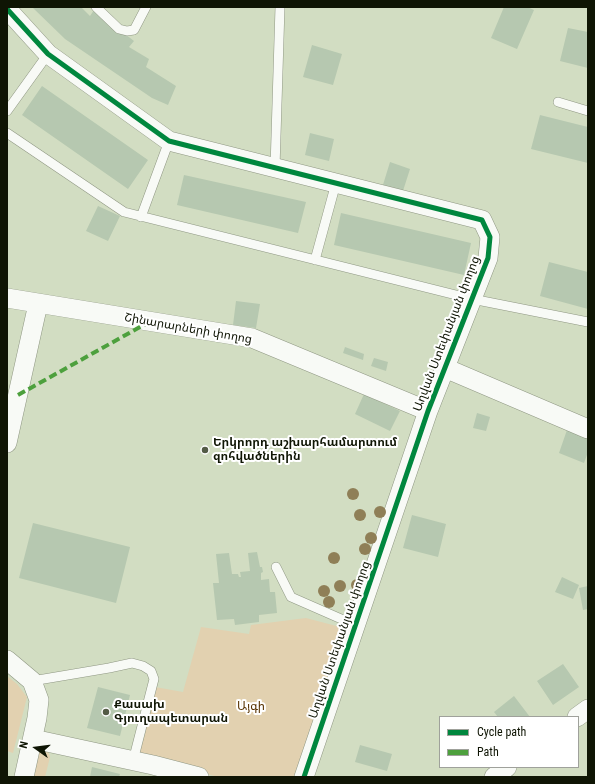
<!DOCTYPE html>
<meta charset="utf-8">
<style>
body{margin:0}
#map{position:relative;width:595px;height:784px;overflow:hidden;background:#d2ddc2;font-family:"Roboto Condensed",sans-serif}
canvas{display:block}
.frame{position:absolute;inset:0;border:8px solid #0f1504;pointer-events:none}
.legend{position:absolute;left:439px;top:716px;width:140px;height:52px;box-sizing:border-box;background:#fff;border:1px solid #9fa19b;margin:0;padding:5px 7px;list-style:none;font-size:12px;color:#0f1504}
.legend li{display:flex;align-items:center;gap:8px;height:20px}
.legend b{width:20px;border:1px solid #9fa19b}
.north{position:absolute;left:16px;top:728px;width:40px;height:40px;-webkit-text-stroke:3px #fff;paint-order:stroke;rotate:284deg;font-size:11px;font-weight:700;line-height:16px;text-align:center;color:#0f1504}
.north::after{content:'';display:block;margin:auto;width:14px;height:18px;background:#0f1504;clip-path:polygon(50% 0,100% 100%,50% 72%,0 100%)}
</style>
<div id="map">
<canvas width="595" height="784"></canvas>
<div class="frame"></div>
<ul class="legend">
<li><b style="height:5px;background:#00873e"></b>Cycle path</li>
<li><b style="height:5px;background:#4da03d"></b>Path</li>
</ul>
<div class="north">N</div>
</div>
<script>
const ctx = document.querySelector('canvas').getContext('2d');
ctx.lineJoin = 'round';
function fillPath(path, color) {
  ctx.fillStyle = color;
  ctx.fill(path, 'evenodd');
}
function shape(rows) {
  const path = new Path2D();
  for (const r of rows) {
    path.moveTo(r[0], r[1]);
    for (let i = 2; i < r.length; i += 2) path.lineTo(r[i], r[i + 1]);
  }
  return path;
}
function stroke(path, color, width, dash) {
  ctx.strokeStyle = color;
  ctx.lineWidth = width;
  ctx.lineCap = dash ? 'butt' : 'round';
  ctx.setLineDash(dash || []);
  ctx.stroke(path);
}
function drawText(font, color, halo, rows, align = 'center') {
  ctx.font = font + ' "Roboto Condensed","Noto Sans Armenian",sans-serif';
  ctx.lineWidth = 4;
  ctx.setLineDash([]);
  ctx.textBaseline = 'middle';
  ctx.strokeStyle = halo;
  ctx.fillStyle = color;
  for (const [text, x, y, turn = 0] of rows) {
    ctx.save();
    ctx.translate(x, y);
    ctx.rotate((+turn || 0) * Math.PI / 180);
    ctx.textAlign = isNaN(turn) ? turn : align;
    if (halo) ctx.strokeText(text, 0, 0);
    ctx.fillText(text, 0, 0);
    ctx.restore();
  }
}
const green = shape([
 [306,618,344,628,303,777,218,777,138,755,155,687,183,692,201,627,249,634,251,625],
 [7,676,17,684,27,697,13,753,7,751],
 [41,749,48,751,50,757,45,777,32,777,38,751]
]);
const building = shape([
 [32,7,81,7,90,16,94,10,134,41,129,47,149,59,146,67,176,86,168,105,152,98,65,39],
 [504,7,527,7,534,10,517,49,491,38],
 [568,28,588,32,588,68,560,61],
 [312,45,342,54,333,85,303,77],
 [42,86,148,160,128,189,22,115],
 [540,115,588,127,588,163,531,149],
 [310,133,334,139,329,161,305,155],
 [390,162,410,169,402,194,382,188],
 [184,175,306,202,298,233,177,205],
 [98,206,120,216,108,241,86,231],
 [341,213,471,243,464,275,334,245],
 [549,262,588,272,588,309,540,296],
 [236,301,260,304,256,328,233,325],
 [345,347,364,354,363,360,343,353],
 [374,358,388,362,386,371,371,366],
 [364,394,400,411,390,431,355,414],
 [477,413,490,417,486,431,473,428],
 [567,430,588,438,588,452,584,463,559,453],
 [412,515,446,524,438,557,403,548],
 [33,523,130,547,116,603,19,578],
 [257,552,260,567,262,567,263,572,261,573,261,580,269,579,270,592,275,592,277,613,259,615,259,622,235,625,234,619,217,620,213,583,219,583,216,554,229,553,232,574,238,574,239,577,241,577,240,572,250,571,248,553],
 [562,577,579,585,573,599,555,592],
 [588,586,588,609,583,610,579,588],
 [563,664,579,687,553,705,537,681],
 [98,687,130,695,120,736,87,728],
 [514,696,530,717,498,717,494,712],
 [360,745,392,754,387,771,355,762],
 [92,767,120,774,119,777,90,777]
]);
const service = shape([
 [96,7,119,29,127,31,134,30,146,7],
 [558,102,588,111],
 [7,111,48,54],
 [7,133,124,212,472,299,588,322],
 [275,168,280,7],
 [141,217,169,141],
 [315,260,336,183],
 [276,567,291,597,355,625],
 [32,681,109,668,132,663,143,666,151,671,154,679,133,761]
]);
const minor = shape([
 [7,9,48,54,169,141,482,220,490,237,488,258,428,411,304,777],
 [7,298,252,338,428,411],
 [445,368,588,429],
 [7,443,38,304],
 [7,660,32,681,39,700,37,718,24,777],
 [577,717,588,709],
 [33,739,153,765,199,777],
 [494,777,507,767]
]);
const quiet = shape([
 [18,395,149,322]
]);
const cycleway = shape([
 [7,9,48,54,169,141,482,220,490,237,488,258,428,411,304,777]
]);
const trees = [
 [353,494],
 [380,512],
 [360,515],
 [371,538],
 [365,549],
 [334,558],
 [357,585],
 [340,586],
 [324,591],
 [329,602]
];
const markers = [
 [205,450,4,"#535b46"],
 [106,712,4,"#535b46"]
];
const streetNames = [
 ["Շինարարների փողոց",188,329,10],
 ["Աղվան Ստեփանյան փողոց",447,334,-69],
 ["Աղվան Ստեփանյան փողոց",340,640,-71]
];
const poiNames = [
 ["Երկրորդ աշխարհամարտում",213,443],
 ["զոհվածներին",213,457],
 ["Քասախ",114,705],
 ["Գյուղապետարան",114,719]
];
const parkNames = [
 ["Այգի",251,707]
];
fillPath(green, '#e2d1b0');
fillPath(building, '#b6c8b0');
stroke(service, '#8f9783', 10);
stroke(minor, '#8f9783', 20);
stroke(service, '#f8faf6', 9);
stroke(minor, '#f8faf6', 19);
stroke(quiet, '#4da03d', 4, [8, 4]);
stroke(cycleway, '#00873e', 5);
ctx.fillStyle = '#8f7f57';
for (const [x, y] of trees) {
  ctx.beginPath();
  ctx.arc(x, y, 6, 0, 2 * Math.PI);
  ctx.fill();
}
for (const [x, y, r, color] of markers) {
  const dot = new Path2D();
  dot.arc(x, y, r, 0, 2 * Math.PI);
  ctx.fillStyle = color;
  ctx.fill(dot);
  stroke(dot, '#fff', 1.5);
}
drawText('12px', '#0f1504', '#fff', streetNames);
drawText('bold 12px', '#0f1504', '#fff', poiNames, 'left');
drawText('12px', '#583200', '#fff', parkNames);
</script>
